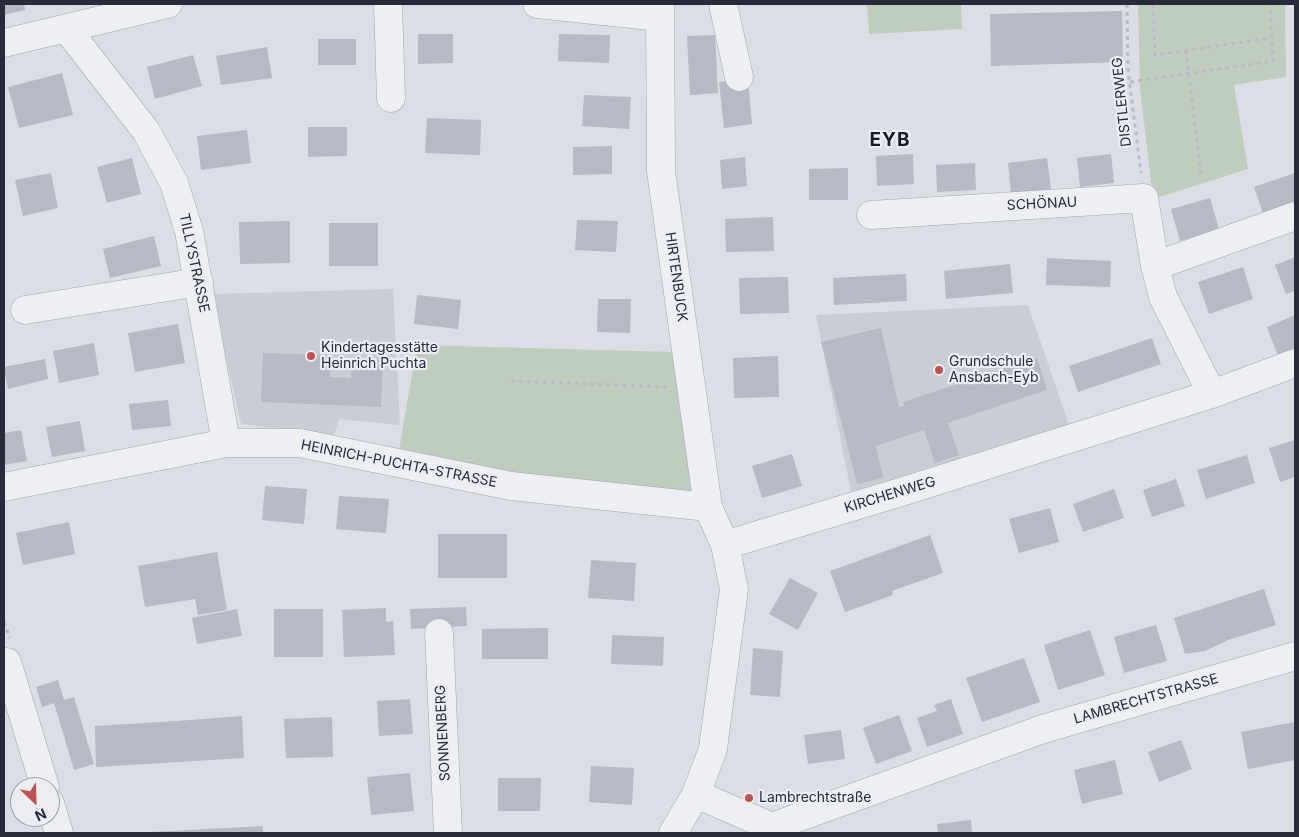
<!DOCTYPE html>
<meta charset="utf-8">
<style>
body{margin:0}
#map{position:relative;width:1299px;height:837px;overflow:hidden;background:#dcdee5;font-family:Inter,sans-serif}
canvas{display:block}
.frame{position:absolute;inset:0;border:5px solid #282b39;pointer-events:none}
.north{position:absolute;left:10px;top:777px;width:50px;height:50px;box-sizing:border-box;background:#ebedf3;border:1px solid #9d9fa9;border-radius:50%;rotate:156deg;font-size:14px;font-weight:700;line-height:20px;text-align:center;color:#282b39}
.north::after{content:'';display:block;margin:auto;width:18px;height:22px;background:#bd534e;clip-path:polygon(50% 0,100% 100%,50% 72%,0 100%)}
</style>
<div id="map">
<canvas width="1299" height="837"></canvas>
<div class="frame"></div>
<div class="north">N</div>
</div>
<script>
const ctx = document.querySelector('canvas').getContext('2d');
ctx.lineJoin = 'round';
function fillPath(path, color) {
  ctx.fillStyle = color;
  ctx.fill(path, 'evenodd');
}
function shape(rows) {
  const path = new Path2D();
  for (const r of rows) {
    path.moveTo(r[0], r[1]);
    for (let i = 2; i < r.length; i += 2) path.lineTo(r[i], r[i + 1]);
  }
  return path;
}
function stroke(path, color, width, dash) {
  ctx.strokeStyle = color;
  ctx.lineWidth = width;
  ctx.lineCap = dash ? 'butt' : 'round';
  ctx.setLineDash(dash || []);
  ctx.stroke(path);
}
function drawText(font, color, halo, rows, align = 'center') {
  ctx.font = font + ' Inter,sans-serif';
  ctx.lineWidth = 4.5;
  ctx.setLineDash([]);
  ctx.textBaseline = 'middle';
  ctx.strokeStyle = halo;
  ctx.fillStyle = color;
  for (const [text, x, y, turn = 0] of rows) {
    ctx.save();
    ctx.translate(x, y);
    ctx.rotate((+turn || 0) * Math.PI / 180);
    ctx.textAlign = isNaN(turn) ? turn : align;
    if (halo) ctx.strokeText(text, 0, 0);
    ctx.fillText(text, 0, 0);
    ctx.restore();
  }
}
const built = shape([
 [393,289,400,425,339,419,334,435,241,424,212,294],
 [1028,305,1069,425,851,492,816,315]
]);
const green = shape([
 [867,4,961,4,962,29,869,34],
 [1138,4,1285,4,1286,77,1234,85,1248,169,1153,199,1140,88],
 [417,345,673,352,695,495,506,475,399,450]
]);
const building = shape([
 [4,4,24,4,25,10,4,15],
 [1122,11,1123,62,991,66,990,14],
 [418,34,453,34,453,63,418,64],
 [559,34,610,35,609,63,558,61],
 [715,35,718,93,690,95,687,36],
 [318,39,356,39,356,65,318,65],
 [267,47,272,78,221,85,216,56],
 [193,55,202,86,155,99,147,67],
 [62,73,73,115,19,128,8,87],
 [748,79,752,124,724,128,719,82],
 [584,95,631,97,629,129,582,126],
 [427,118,481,120,480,155,425,153],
 [308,127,347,127,347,156,308,157],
 [247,130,251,163,201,170,197,136],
 [612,146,612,174,573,175,573,147],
 [913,154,914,184,877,186,876,156],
 [1111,154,1114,183,1080,187,1077,158],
 [745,157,747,186,722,189,720,160],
 [132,158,141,194,107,203,97,167],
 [1047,158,1051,189,1011,194,1008,163],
 [975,163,976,190,937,192,936,165],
 [848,168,848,200,809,200,809,169],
 [51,173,58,208,23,216,15,180],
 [1295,173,1295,208,1265,219,1254,187],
 [1210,198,1219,229,1180,241,1171,209],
 [773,217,774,251,726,252,725,219],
 [577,220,618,221,616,252,575,250],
 [290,221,290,263,240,264,239,222],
 [329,223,378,223,378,266,329,266],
 [154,236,161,266,110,278,103,249],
 [1295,257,1295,291,1286,294,1275,265],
 [1047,258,1111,261,1110,287,1046,285],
 [1010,264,1013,293,946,299,944,271],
 [1243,267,1253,299,1209,314,1198,282],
 [906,274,907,301,834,305,833,278],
 [788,277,789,313,740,314,739,278],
 [417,295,461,300,458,329,414,324],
 [598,299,631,299,630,333,597,332],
 [1295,315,1295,350,1278,356,1267,327],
 [178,324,185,363,135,372,128,333],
 [881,328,899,407,904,406,903,402,1037,358,1047,390,948,423,959,455,935,463,924,430,876,446,883,478,857,484,821,342],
 [1152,338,1161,364,1078,392,1069,366],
 [94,343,99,375,59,383,53,351],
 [263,353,331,355,330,377,351,378,352,358,383,360,381,407,261,402],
 [778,356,779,397,734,398,733,358],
 [45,359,48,379,8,389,4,367],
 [168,400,171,426,132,430,129,404],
 [80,421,85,451,52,457,46,427],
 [21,430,27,461,4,465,4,433],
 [1295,440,1295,477,1280,482,1269,448],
 [792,454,802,486,762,498,752,466],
 [1247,455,1255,483,1206,499,1197,470],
 [1176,479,1185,506,1152,517,1143,490],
 [265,486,307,489,304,524,262,520],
 [1114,489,1124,518,1083,532,1073,504],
 [339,496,389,499,386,533,336,529],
 [1050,508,1059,542,1019,553,1009,519],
 [69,522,75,554,23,565,16,533],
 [438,534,507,534,507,578,438,578],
 [930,535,943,573,892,591,893,595,845,612,830,571],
 [217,552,227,610,198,615,195,599,145,607,138,566],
 [591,560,636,563,634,601,588,598],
 [790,578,818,593,798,630,769,614],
 [1264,589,1276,625,1228,640,1205,651,1185,654,1174,618],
 [466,607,467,626,411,629,410,609],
 [386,608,386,622,393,621,395,655,344,657,342,610],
 [237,609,242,636,197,644,192,618],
 [274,609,323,609,323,657,274,657],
 [1156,625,1167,661,1124,673,1114,637],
 [548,628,548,659,482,659,482,629],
 [1090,630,1105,675,1058,690,1044,645],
 [612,635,664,637,663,666,611,664],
 [753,648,783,651,780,697,750,695],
 [1024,658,1040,702,982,722,966,678],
 [58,680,64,700,74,697,94,764,74,770,54,703,42,707,36,687],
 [410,699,413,734,379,736,377,701],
 [951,699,963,734,927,747,917,718,937,711,934,705],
 [899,715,912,751,876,764,863,728],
 [242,716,244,758,96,767,95,726,177,721],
 [332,717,333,757,286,758,284,719],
 [1295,722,1295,760,1248,769,1241,732],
 [841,730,845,759,808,764,804,735],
 [1181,740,1192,769,1159,782,1148,752],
 [1115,760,1123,794,1082,804,1074,770],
 [591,766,634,768,632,805,589,802],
 [410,773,414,811,371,815,367,777],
 [498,778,541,778,540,811,498,811],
 [971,820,972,833,938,833,937,824],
 [263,826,263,833,151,833,151,832]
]);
const path = shape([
 [1127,4,1128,70,1141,173],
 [1153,4,1155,55,1271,38],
 [1186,50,1201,175],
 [1130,82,1273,61,1270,4],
 [511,381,668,387],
 [4,622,10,638]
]);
const minor = shape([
 [388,4,391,98],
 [537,4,660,17],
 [660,4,661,171,708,507,725,545,734,589,713,749,696,794],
 [723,4,739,77],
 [66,28,146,131,174,183,189,231,226,443],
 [4,43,168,4],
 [871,215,1144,198,1155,266,1163,297,1212,394],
 [1155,266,1295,216],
 [25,310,199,282],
 [4,487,226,443,300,443,511,486,708,507],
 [725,545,901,492,1212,394,1295,363],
 [439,633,448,833],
 [7,662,45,787],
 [50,803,59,833],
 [772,827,1043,729,1295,656],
 [673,833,696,794,786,833]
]);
const markers = [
 [311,356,5,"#bd534e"],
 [939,370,5,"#bd534e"],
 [749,798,5,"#bd534e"]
];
const streetNames = [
 ["DISTLERWEG",1122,102,-96],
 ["SCHÖNAU",1042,204,-3],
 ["TILLYSTRASSE",194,263,78],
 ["HIRTENBUCK",676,277,82],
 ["HEINRICH-PUCHTA-STRASSE",399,464,11],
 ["KIRCHENWEG",890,495,-17],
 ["LAMBRECHTSTRASSE",1146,699,-16],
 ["SONNENBERG",443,733,-93]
];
const poiNames = [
 ["Kindertagesstätte",321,348],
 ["Heinrich Puchta",321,364],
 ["Grundschule",949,362],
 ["Ansbach-Eyb",949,378],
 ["Lambrechtstraße",759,798]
];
const districtNames = [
 ["EYB",890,140]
];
fillPath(built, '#cbcdd5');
fillPath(green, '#bfcdbe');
fillPath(building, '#b7b9c4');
stroke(minor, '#a2a5ae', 29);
stroke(path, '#bbbcc3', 3, [4, 4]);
stroke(minor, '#eeeff3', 28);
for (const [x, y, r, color] of markers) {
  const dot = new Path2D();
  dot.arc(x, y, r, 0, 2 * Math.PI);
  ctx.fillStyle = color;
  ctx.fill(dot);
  stroke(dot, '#ebedf3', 2);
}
drawText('14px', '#282b39', '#ebedf3', streetNames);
drawText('14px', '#282b39', '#ebedf3', poiNames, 'left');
ctx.letterSpacing = '1px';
drawText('bold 19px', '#1a1c2a', '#ebedf3', districtNames);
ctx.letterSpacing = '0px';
</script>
